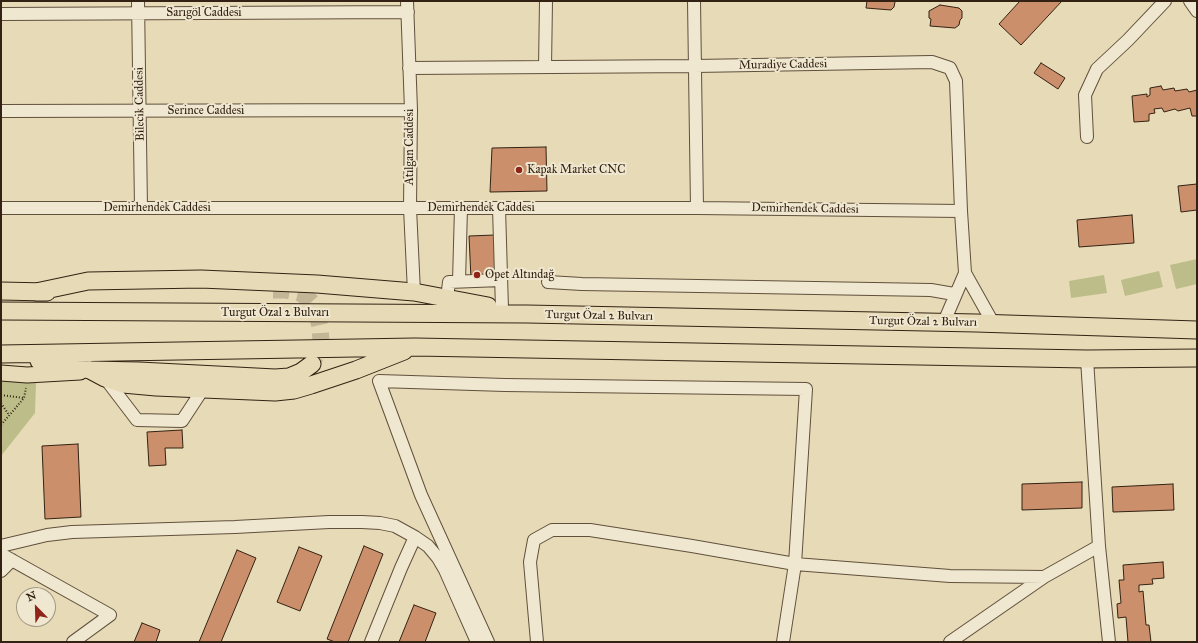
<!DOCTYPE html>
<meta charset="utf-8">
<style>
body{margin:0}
#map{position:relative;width:1198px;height:643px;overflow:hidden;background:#e7dab7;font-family:"IM FELL Great Primer",serif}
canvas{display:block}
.frame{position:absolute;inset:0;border:2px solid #332213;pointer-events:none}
.north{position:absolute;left:16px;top:587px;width:40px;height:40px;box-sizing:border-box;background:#efe7d0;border:1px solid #a49884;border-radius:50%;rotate:337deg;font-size:11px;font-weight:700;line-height:16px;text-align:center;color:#332213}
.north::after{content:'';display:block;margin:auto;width:14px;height:18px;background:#8f2418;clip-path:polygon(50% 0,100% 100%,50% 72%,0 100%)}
</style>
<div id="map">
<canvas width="1198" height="643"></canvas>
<div class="frame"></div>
<div class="north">N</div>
</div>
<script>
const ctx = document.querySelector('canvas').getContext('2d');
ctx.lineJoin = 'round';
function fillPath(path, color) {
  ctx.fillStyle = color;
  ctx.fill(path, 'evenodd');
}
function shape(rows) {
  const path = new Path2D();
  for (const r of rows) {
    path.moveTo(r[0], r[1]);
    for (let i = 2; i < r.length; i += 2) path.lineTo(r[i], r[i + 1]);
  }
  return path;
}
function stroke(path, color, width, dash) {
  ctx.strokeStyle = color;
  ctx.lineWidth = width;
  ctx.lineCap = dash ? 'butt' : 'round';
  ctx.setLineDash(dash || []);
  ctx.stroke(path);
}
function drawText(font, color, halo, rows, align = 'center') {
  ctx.font = font + ' "IM FELL Great Primer",serif';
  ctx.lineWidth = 4;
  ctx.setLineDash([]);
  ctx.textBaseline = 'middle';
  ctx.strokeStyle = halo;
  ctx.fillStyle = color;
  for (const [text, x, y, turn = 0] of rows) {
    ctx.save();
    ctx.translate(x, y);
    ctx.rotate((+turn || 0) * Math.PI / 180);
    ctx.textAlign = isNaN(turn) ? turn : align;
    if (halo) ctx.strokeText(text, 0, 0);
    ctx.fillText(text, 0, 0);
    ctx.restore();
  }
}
const green = shape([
 [1197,259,1197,284,1176,289,1170,265],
 [1159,271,1163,287,1125,296,1121,280],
 [1104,275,1107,293,1071,298,1069,281],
 [1,381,36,383,35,413,1,456]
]);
const building = shape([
 [867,1,896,1,895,2,894,7,891,10,866,8,867,1],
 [1020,1,1062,1,1021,45,999,24,1020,1],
 [940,5,959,8,962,11,962,18,960,20,959,25,955,28,930,26,931,19,929,18,929,11,940,5],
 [1041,63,1065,78,1058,89,1034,73,1041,63],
 [1161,86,1163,90,1174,88,1175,91,1187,89,1189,92,1197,90,1197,116,1192,116,1190,108,1178,111,1175,109,1164,112,1162,108,1154,109,1155,113,1149,114,1149,121,1134,122,1132,96,1147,94,1147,97,1150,95,1150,88,1161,86],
 [546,147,547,191,490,192,492,148,546,147],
 [1197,184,1197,210,1181,212,1178,186,1197,184],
 [1132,215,1134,243,1079,247,1077,220,1132,215],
 [495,235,497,278,471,279,469,236,495,235],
 [182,430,183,448,165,448,166,465,149,466,147,432,182,430],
 [78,444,81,517,45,519,42,446,78,444],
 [1082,482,1082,508,1022,510,1022,484,1082,482],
 [1173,484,1174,510,1113,512,1112,487,1173,484],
 [364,546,383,554,348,642,335,642,327,639,364,546],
 [299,547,322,556,300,611,277,602,299,547],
 [237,550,256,558,221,642,199,642,237,550],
 [1163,562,1164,578,1152,579,1153,584,1139,585,1139,592,1143,591,1146,625,1149,625,1151,642,1128,642,1126,617,1118,618,1117,604,1121,603,1119,580,1124,580,1123,565,1163,562],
 [414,605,436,613,425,642,399,642,414,605],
 [142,623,160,630,156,642,134,642,142,623]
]);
const highwayTunnel = shape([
 [273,290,285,290,300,293,308,298,315,306,320,327,321,342,313,362]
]);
const path = shape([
 [1,395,24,398],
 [1,403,9,415],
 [1,425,24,398,26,388]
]);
const minor = shape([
 [138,1,141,208],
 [407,1,411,110,410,208,414,292],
 [694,1,697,208],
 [1190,1,1197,11],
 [1,14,408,12],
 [545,67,546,1],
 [409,68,695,66,932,62,950,68,956,81,961,211,965,273,993,323],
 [1,111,411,110],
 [1087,137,1085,95,1097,69,1128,40,1165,1],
 [1,208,697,208,961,211],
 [499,208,502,309],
 [459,281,461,208],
 [548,282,582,284,931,290,954,294],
 [447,298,449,282,501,280],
 [944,322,965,273],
 [1087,359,1099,546],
 [105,378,137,420,182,421,203,389],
 [1,546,47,535,72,532,235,527,329,522,362,522,380,523,395,526,415,537,428,546,438,558,445,570,477,642],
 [1,554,110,615,73,642],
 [1,571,12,560],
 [371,642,401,568,415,537],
 [488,642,421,495,379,381,505,385,806,389,795,564,783,642],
 [537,642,530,562,534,540,552,530,590,530,692,546,795,564,950,576,1044,577],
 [950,642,1044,577,1099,546,1109,642]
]);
const major = shape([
 [1,373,27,375,80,372]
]);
const highway = shape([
 [1,291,47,292],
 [36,292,88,281,201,279,317,284,414,292,488,306],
 [1,311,527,314,976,323,1197,330],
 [1,354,415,347,1087,359,1197,358],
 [39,361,90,370,139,371,275,378,289,377,301,372,312,364],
 [90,370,105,378,123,384,156,387,275,392,294,390,311,385,356,370,404,351]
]);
const markers = [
 [519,170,4,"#8f2418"],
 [477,275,4,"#8f2418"]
];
const streetNames = [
 ["Sarıgöl Caddesi",204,13],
 ["Muradiye Caddesi",783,65,-1],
 ["Bilecik Caddesi",140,104,-91],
 ["Serince Caddesi",206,111],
 ["Atılgan Caddesi",410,147,-90],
 ["Demirhendek Caddesi",157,208],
 ["Demirhendek Caddesi",481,208],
 ["Demirhendek Caddesi",805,209,1],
 ["Turgut Özal 2 Bulvarı",275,313],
 ["Turgut Özal 2 Bulvarı",599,316,1],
 ["Turgut Özal 2 Bulvarı",923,322,1]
];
const poiNames = [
 ["Kapak Market CNC",527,170],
 ["Opet Altındağ",485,275]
];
fillPath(green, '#bdbd89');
fillPath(building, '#cb8f6b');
stroke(building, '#332213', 1);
stroke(highwayTunnel, '#c3b596', 17, [17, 8]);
stroke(minor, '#60503c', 14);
stroke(major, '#332213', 17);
stroke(highway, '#332213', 19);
stroke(path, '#332213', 2, [1, 2]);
stroke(minor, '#efe7d0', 12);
stroke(major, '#e7dab7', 15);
stroke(highway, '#e7dab7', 17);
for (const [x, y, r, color] of markers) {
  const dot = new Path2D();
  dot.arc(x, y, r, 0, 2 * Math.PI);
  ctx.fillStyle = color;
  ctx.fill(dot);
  stroke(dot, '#efe7d0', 1.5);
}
drawText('12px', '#332213', '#efe7d0', streetNames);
drawText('12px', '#332213', '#efe7d0', poiNames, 'left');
</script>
